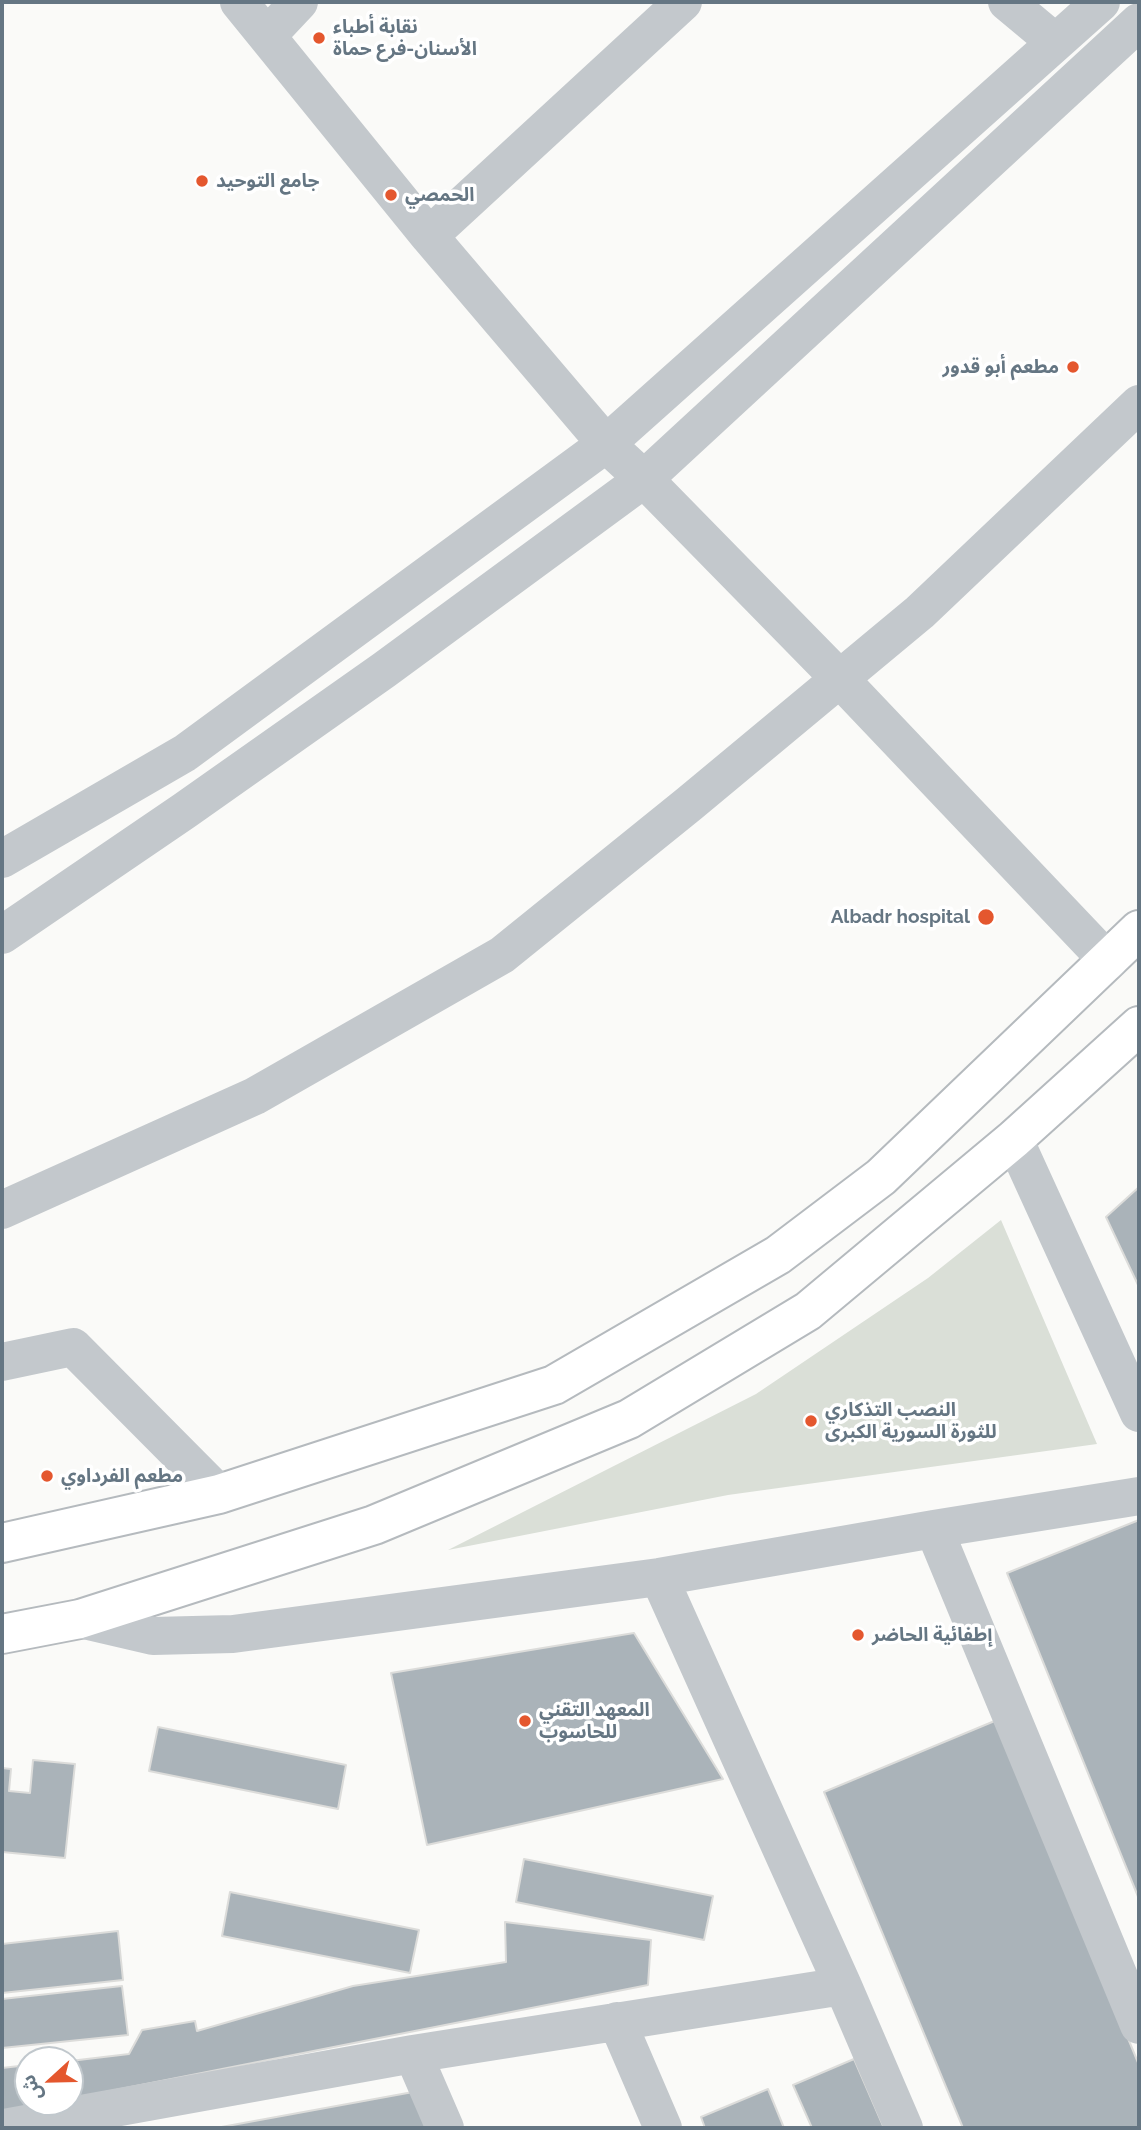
<!DOCTYPE html>
<meta charset="utf-8">
<style>
body{margin:0}
#map{position:relative;width:1141px;height:2130px;overflow:hidden;background:#fafaf8;font-family:Raleway,"Noto Sans Arabic",sans-serif}
canvas{display:block}
.frame{position:absolute;inset:0;border:4px solid #657683;pointer-events:none}
.north{position:absolute;left:14px;top:2046px;width:70px;height:70px;box-sizing:border-box;background:#fff;border:2px solid #c1c8cd;border-radius:50%;rotate:248deg;font-size:19px;font-weight:700;line-height:28px;text-align:center;color:#657683}
.north::after{content:'';display:block;margin:auto;width:24px;height:32px;background:#e4572e;clip-path:polygon(50% 0,100% 100%,50% 72%,0 100%)}
</style>
<div id="map">
<canvas width="1141" height="2130"></canvas>
<div class="frame"></div>
<div class="north">ش</div>
</div>
<script>
const ctx = document.querySelector('canvas').getContext('2d');
ctx.lineJoin = 'round';
function fillPath(path, color) {
  ctx.fillStyle = color;
  ctx.fill(path, 'evenodd');
}
function shape(rows) {
  const path = new Path2D();
  for (const r of rows) {
    path.moveTo(r[0], r[1]);
    for (let i = 2; i < r.length; i += 2) path.lineTo(r[i], r[i + 1]);
  }
  return path;
}
function stroke(path, color, width, dash) {
  ctx.strokeStyle = color;
  ctx.lineWidth = width;
  ctx.lineCap = dash ? 'butt' : 'round';
  ctx.setLineDash(dash || []);
  ctx.stroke(path);
}
function drawText(font, color, halo, rows, align = 'center') {
  ctx.font = font + ' Raleway,"Noto Sans Arabic",sans-serif';
  ctx.lineWidth = 7;
  ctx.setLineDash([]);
  ctx.textBaseline = 'middle';
  ctx.strokeStyle = halo;
  ctx.fillStyle = color;
  for (const [text, x, y, turn = 0] of rows) {
    ctx.save();
    ctx.translate(x, y);
    ctx.rotate((+turn || 0) * Math.PI / 180);
    ctx.textAlign = isNaN(turn) ? turn : align;
    if (halo) ctx.strokeText(text, 0, 0);
    ctx.fillText(text, 0, 0);
    ctx.restore();
  }
}
const green = shape([
 [1001,1220,1097,1444,728,1495,448,1550,756,1394,928,1278]
]);
const building = shape([
 [1139,1187,1139,1287,1106,1217,1139,1187],
 [1139,1520,1139,1899,1007,1573,1139,1520],
 [634,1633,723,1779,427,1845,391,1673,634,1633],
 [997,1720,1139,2065,1139,2128,963,2128,824,1792,997,1720],
 [158,1727,346,1765,338,1809,149,1771,158,1727],
 [33,1760,75,1764,65,1858,2,1852,2,1768,11,1769,9,1791,30,1793,33,1760],
 [524,1859,713,1896,704,1940,516,1902,524,1859],
 [230,1892,419,1930,410,1973,222,1936,230,1892],
 [505,1922,651,1940,648,1985,70,2099,70,2061,129,2054,142,2030,195,2021,197,2031,353,1986,506,1962,505,1922],
 [118,1931,123,1980,2,1993,2,1944,118,1931],
 [122,1986,128,2035,2,2048,2,1999,122,1986],
 [854,2059,884,2128,812,2128,793,2085,854,2059],
 [28,2065,28,2102,53,2102,2,2112,2,2068,28,2065],
 [768,2089,784,2128,705,2128,701,2117,768,2089],
 [413,2092,428,2128,216,2128,413,2092]
]);
const minor = shape([
 [239,2,429,236,606,444,644,479,839,678,1108,961],
 [1007,2,1055,42],
 [267,36,299,2],
 [429,236,683,2],
 [2,859,185,753,606,444,1101,2],
 [2,935,184,811,384,670,644,479,1139,22],
 [1014,1139,1139,1413],
 [2,1210,255,1096,502,955,689,804,920,612,1139,404],
 [2,1362,73,1347,219,1494],
 [934,1529,1139,2025],
 [659,1577,843,1986,904,2128],
 [80,1619,153,1636,233,1634,659,1577,934,1529,1139,1496],
 [617,2021,663,2128],
 [413,2054,445,2128],
 [4,2128,413,2054,843,1986]
]);
const major = shape([
 [2,1543,219,1494,554,1385,778,1255,881,1177,1139,930],
 [2,1634,80,1619,374,1525,629,1419,808,1311,1014,1139,1139,1026]
]);
const markers = [
 [319,38,7,"#e4572e"],
 [202,181,7,"#e4572e"],
 [391,195,7,"#e4572e"],
 [1073,367,7,"#e4572e"],
 [986,917,9,"#e4572e"],
 [811,1421,7,"#e4572e"],
 [47,1476,7,"#e4572e"],
 [858,1635,7,"#e4572e"],
 [525,1721,7,"#e4572e"]
];
const poiNames = [
 ["نقابة أطباء",333,27],
 ["الأسنان-فرع حماة",333,49],
 ["جامع التوحيد",216,181],
 ["الحمصي",405,195],
 ["مطعم أبو قدور",1059,367,"right"],
 ["Albadr hospital",970,917,"right"],
 ["النصب التذكاري",825,1410],
 ["للثورة السورية الكبرى",825,1432],
 ["مطعم الفرداوي",61,1476],
 ["إطفائية الحاضر",872,1635],
 ["المعهد التقني",539,1710],
 ["للحاسوب",539,1732]
];
fillPath(green, '#dadfd7');
fillPath(building, '#aab3b9');
stroke(building, '#dcdcda', 2);
stroke(major, '#b5babe', 42);
stroke(minor, '#c3c8cc', 38);
stroke(major, '#fff', 38);
for (const [x, y, r, color] of markers) {
  const dot = new Path2D();
  dot.arc(x, y, r, 0, 2 * Math.PI);
  ctx.fillStyle = color;
  ctx.fill(dot);
  stroke(dot, '#fff', 2.5);
}
drawText('bold 19px', '#657683', '#fff', poiNames, 'left');
</script>
